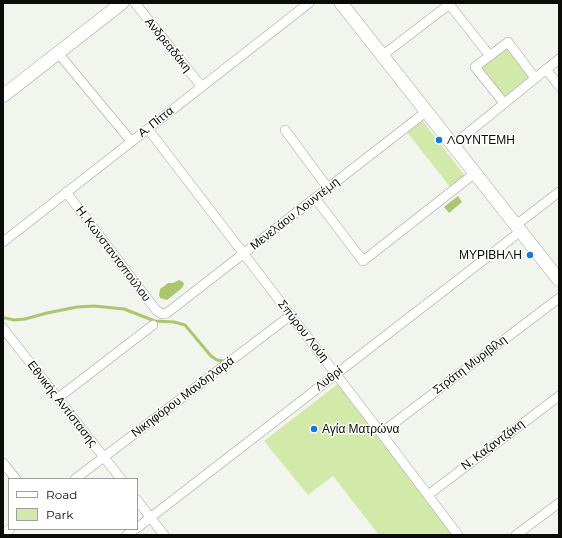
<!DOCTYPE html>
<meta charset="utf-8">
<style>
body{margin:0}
#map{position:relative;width:562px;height:538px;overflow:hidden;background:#f2f5ee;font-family:Montserrat,sans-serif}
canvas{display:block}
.frame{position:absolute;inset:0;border:4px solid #0b0c09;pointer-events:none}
.legend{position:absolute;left:8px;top:478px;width:130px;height:52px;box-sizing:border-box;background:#fff;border:1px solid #9d9e9d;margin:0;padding:5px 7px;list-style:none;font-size:12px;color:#0b0c09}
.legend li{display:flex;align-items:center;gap:8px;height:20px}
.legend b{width:20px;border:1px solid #9d9e9d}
</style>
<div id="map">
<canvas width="562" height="538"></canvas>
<div class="frame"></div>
<ul class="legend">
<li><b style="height:5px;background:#fff"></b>Road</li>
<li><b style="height:11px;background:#d2e9a9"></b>Park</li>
</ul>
</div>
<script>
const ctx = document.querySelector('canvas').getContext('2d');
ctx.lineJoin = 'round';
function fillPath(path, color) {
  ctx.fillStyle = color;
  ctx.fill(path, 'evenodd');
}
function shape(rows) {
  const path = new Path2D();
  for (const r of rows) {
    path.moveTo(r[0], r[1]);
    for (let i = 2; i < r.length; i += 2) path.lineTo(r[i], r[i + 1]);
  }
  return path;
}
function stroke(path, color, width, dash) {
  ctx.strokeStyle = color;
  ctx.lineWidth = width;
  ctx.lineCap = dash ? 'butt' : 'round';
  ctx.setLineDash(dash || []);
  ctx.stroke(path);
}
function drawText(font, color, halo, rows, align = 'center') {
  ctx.font = font + ' Montserrat,sans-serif';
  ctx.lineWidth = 3;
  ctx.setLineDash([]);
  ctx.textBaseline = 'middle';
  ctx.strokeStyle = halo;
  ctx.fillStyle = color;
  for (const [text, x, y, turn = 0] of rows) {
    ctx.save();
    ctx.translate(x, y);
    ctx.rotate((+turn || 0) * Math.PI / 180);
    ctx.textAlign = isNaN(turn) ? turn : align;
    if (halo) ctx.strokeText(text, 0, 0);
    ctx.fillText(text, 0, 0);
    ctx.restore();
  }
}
const green = shape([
 [506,46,530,76,504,97,479,68],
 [422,120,465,176,450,187,407,132],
 [339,383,453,535,379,535,333,476,308,495,264,441]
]);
const water = shape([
 [458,196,462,202,449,213,444,207],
 [179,280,183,282,184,284,182,288,167,300,160,298,159,295,160,289,168,283,173,283]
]);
const stream = shape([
 [5,318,14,320,25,319,47,313,77,307,94,306,124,309,155,321,174,322,185,325,211,356,217,360,224,361]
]);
const street = shape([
 [135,3,202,87],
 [449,4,490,56],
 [58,53,131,141],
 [383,55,451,3],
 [546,69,559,86],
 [504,103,475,67,508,42,535,78],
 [148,129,381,433,458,535],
 [285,130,328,188],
 [453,145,559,59],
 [66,192,156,310,162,314,167,313,427,111],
 [315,198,363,261,475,173],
 [516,225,559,192],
 [3,242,309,3],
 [3,328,121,479],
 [58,398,153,325],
 [381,433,559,298],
 [3,463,16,479],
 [75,479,291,315],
 [428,495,559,396],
 [137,500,164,535],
 [137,528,521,231],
 [3,534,10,529],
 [127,535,135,529],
 [516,535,559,503]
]);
const secondary = shape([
 [341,3,559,280],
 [3,96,122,3]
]);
const markers = [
 [439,140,4,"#1677e0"],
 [530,255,4,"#1677e0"],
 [314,429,4,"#1677e0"]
];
const streetNames = [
 ["Ανδρεαδάκη",168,45,51],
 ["Α. Πίττα",156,122,-38],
 ["Μενελάου Λουντέμη",295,214,-38],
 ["Η. Κωνσταντοπούλου",113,254,53],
 ["Σπύρου Λούη",303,331,52],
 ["Στράτη Μυριβίλη",470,365,-37],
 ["Λυθρί",329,379,-38],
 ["Νικηφόρου Μανδηλαρά",183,397,-37],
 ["Εθνικής Αντίστασης",62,404,52],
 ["Ν. Καζαντζάκη",493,445,-37]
];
const poiNames = [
 ["ΛΟΥΝΤΕΜΗ",447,140],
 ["ΜΥΡΙΒΗΛΗ",522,255,"right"],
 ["Αγία Ματρώνα",322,429]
];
fillPath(green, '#d2e9a9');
fillPath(water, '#aac770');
stroke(stream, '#aac770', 3);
stroke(street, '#a0a39c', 10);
stroke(secondary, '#a0a39c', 14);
stroke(street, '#fff', 9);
stroke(secondary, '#fff', 13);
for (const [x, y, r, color] of markers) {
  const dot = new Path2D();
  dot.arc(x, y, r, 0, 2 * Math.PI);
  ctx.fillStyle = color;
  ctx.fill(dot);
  stroke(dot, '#fff', 1.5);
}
drawText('12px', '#0b0c09', '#fff', streetNames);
drawText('12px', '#0b0c09', '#fff', poiNames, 'left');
</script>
